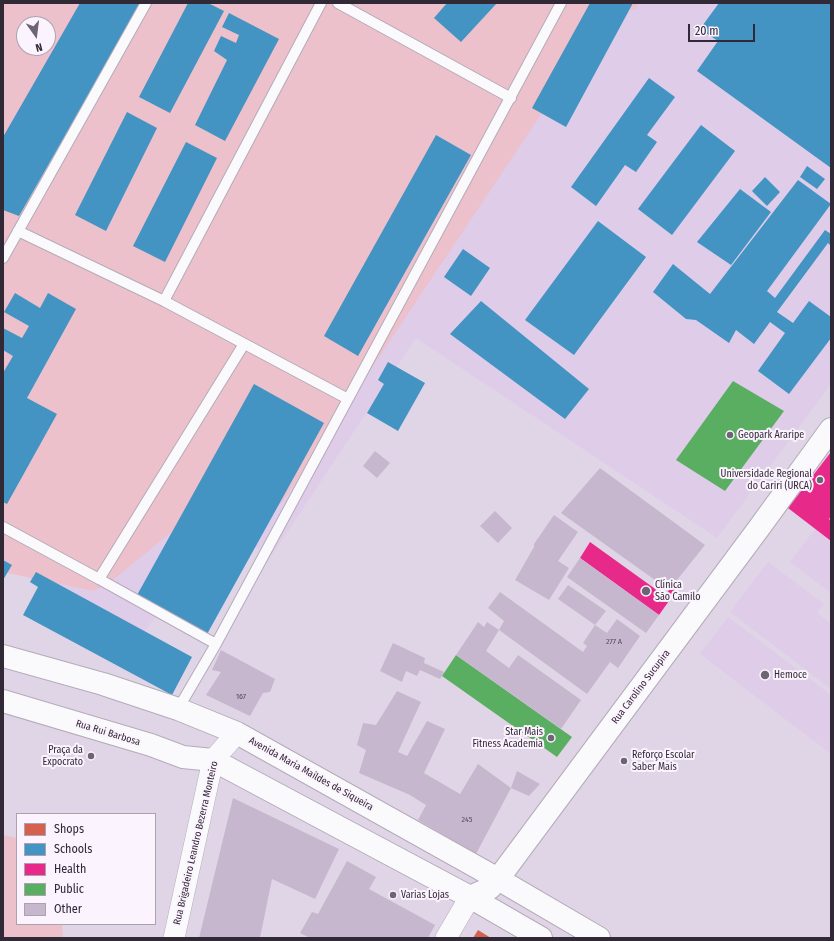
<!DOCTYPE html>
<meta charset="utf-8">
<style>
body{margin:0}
#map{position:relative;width:834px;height:941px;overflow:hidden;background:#e0d5e6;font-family:"Fira Sans Condensed",sans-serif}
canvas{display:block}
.frame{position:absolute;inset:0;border:4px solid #312936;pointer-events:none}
.legend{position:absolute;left:16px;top:813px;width:140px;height:112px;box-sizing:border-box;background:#fbf4fe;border:1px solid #aaa3ae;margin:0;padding:5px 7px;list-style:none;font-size:12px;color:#312936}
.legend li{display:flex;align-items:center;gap:8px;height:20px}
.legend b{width:20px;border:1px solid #aaa3ae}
.north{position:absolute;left:16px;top:16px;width:40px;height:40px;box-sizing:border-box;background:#fbf4fe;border:1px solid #aaa3ae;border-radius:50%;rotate:166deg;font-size:11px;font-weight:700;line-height:16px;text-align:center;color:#312936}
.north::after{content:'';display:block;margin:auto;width:14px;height:18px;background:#6e6574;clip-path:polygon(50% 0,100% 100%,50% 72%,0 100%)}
.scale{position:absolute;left:688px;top:24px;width:67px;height:18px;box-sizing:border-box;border:2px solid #312936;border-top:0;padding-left:5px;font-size:12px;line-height:14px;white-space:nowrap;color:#312936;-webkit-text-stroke:3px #fbf4fe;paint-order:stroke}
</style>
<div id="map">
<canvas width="834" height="941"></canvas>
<div class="frame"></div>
<ul class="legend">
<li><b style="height:11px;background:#d6604d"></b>Shops</li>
<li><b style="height:11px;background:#4393c3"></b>Schools</li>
<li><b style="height:11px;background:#e7298a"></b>Health</li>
<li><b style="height:11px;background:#5aae61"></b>Public</li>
<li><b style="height:11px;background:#c6b7ce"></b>Other</li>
</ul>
<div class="north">N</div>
<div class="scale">20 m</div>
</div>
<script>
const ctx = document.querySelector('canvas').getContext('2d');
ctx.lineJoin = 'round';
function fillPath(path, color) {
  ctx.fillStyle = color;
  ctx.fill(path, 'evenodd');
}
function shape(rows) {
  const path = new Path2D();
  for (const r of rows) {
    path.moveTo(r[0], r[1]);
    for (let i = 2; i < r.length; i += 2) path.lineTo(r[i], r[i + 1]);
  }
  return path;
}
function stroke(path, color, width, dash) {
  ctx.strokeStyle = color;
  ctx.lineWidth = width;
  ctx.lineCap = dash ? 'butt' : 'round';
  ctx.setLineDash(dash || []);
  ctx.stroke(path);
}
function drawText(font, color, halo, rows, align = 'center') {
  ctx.font = font + ' "Fira Sans Condensed",sans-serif';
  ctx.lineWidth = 4;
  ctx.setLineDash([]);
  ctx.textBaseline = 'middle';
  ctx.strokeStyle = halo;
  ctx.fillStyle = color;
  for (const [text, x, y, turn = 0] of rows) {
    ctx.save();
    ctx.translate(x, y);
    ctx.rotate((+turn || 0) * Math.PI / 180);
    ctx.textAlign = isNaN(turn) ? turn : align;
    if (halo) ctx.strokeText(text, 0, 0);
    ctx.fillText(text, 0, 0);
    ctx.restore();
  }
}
const built = shape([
 [49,3,831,3,831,384,717,538,416,338,272,555,219,532,138,640,59,598,3,561,3,79,24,48,48,48],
 [831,452,831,593,790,562,815,529,788,508],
 [768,562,824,604,817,613,831,624,831,689,730,612],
 [728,617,831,695,831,754,700,654]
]);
const green = shape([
 [3,3,638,3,636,10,612,8,281,504,232,483,109,583,94,591,3,572],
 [24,24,48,24,48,48,24,48],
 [3,835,17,838,17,924,62,924,63,938,3,938]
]);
const shops = shape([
 [478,930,491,938,473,938]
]);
const schools = shape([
 [80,3,141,3,19,216,3,210,3,137],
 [188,3,208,3,224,11,170,113,139,97],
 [447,3,497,3,461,42,434,18],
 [590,3,633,3,566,127,532,108],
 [719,3,831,3,831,168,697,71,718,41,700,29],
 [229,13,279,39,225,141,195,125,227,60,214,51,221,36,236,43,239,35,222,27],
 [649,78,675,97,647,135,657,142,636,172,625,165,596,206,571,187],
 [127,112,157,128,106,231,75,215],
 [701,125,735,151,672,235,638,209],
 [436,135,471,155,358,356,324,336],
 [186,142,217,158,165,262,133,246],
 [807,166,825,179,817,189,800,177],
 [765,177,780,192,767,206,752,191],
 [798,180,831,204,767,291,775,298,825,230,831,234,831,246,828,243,777,312,793,323,809,301,831,317,831,338,789,394,758,371,785,333,770,322,754,344,736,330,729,343,696,320,686,319,653,292,673,264,710,294],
 [740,189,771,212,731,265,697,242],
 [598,221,646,257,574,355,525,320],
 [463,249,490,268,471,296,444,277],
 [15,293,40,308,48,293,76,309,27,398,57,414,7,504,3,502,3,373,13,356,3,350,3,328,22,338,29,326,4,312],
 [481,301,589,389,565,419,450,334],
 [388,362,425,383,398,431,367,413,384,384,378,380],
 [254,384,324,423,206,636,136,597],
 [3,560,12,565,3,580],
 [36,572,192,657,172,695,23,615,38,587,30,582]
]);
const health = shape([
 [831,452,831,516,829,519,831,521,831,541,788,508],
 [590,542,665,596,671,587,676,591,659,615,580,558]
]);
const public = shape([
 [733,381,784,411,725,491,676,460],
 [456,655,572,737,557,757,442,676]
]);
const building = shape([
 [375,451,390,463,377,478,363,466],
 [600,468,705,545,669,590,561,513],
 [495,511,512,528,498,543,480,526],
 [554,515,578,532,558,561,569,568,549,600,515,580,534,547,534,544],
 [580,558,659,615,646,633,567,577],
 [568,585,606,611,595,625,558,599],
 [500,592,583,652,587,646,583,643,595,625,607,633,617,619,640,636,618,668,610,662,587,694,499,630,504,621,488,608],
 [478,622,484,627,487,622,499,630,486,651,509,668,518,655,581,700,561,729,456,655],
 [393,643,425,658,424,663,444,672,440,679,420,670,417,676,406,671,402,682,380,671],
 [221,650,275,679,270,692,263,693,250,716,206,695,221,672,212,670],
 [397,691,421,702,398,752,407,756,427,721,445,729,424,773,460,794,478,764,511,788,476,854,418,820,426,805,410,795,359,773,366,750,357,745,363,723,376,725],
 [517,771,540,784,529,796,511,788],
 [233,798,339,849,315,899,272,879,260,938,199,938],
 [347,861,376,877,369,889,435,925,428,938,310,938,300,933,312,912,318,914]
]);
const lane = shape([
 [321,3,164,301,348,399,561,3],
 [338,3,511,98],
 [18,231,164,301],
 [3,258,146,3],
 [3,527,99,579],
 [216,644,348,399],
 [178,709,216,644,99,579,244,344]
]);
const street = shape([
 [174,938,213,760,237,733],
 [446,938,470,897]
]);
const secondary = shape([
 [3,656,103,684,178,709,237,733,498,879,599,938],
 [3,701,151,745,183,757,213,760,470,897,541,938],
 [470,897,490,888,498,879,759,528,831,429]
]);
const markers = [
 [730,435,4,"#6e6574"],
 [820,480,4,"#6e6574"],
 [646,591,5,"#6e6574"],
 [765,675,5,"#6e6574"],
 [551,738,4,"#6e6574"],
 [91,756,4,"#6e6574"],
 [624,761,4,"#6e6574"],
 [393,895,4,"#6e6574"]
];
const numberNames = [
 ["277 A",614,642],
 ["167",241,697],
 ["245",467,820]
];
const poiNames = [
 ["Geopark Araripe",738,435],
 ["Universidade Regional",812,474,"right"],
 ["do Cariri (URCA)",812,486,"right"],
 ["Clínica",655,585],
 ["São Camilo",655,597],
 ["Hemoce",774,675],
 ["Star Mais",543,732,"right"],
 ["Fitness Academia",543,744,"right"],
 ["Praça da",83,750,"right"],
 ["Expocrato",83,762,"right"],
 ["Reforço Escolar",632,755],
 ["Saber Mais",632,767],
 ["Varias Lojas",401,895]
];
const streetNames = [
 ["Rua Carolino Sucupira",641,687,-53],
 ["Rua Rui Barbosa",108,733,17],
 ["Avenida Maria Maildes de Siqueira",311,774,29],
 ["Rua Brigadeiro Leandro Bezerra Monteiro",196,843,-77]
];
fillPath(built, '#decce9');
fillPath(green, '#ecc1cc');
fillPath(shops, '#d6604d');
fillPath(schools, '#4393c3');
fillPath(health, '#e7298a');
fillPath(public, '#5aae61');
fillPath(building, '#c6b7ce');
stroke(lane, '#b4abb9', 12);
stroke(street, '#b4abb9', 22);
stroke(secondary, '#b4abb9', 24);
stroke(lane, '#faf9fb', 10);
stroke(street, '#faf9fb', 21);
stroke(secondary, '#faf9fb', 22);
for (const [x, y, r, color] of markers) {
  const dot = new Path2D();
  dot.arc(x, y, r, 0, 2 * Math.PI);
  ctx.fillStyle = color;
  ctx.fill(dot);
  stroke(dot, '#fbf4fe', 1.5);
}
drawText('8px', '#564c5c', null, numberNames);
drawText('10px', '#312936', '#fbf4fe', poiNames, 'left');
drawText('10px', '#312936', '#fbf4fe', streetNames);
</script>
